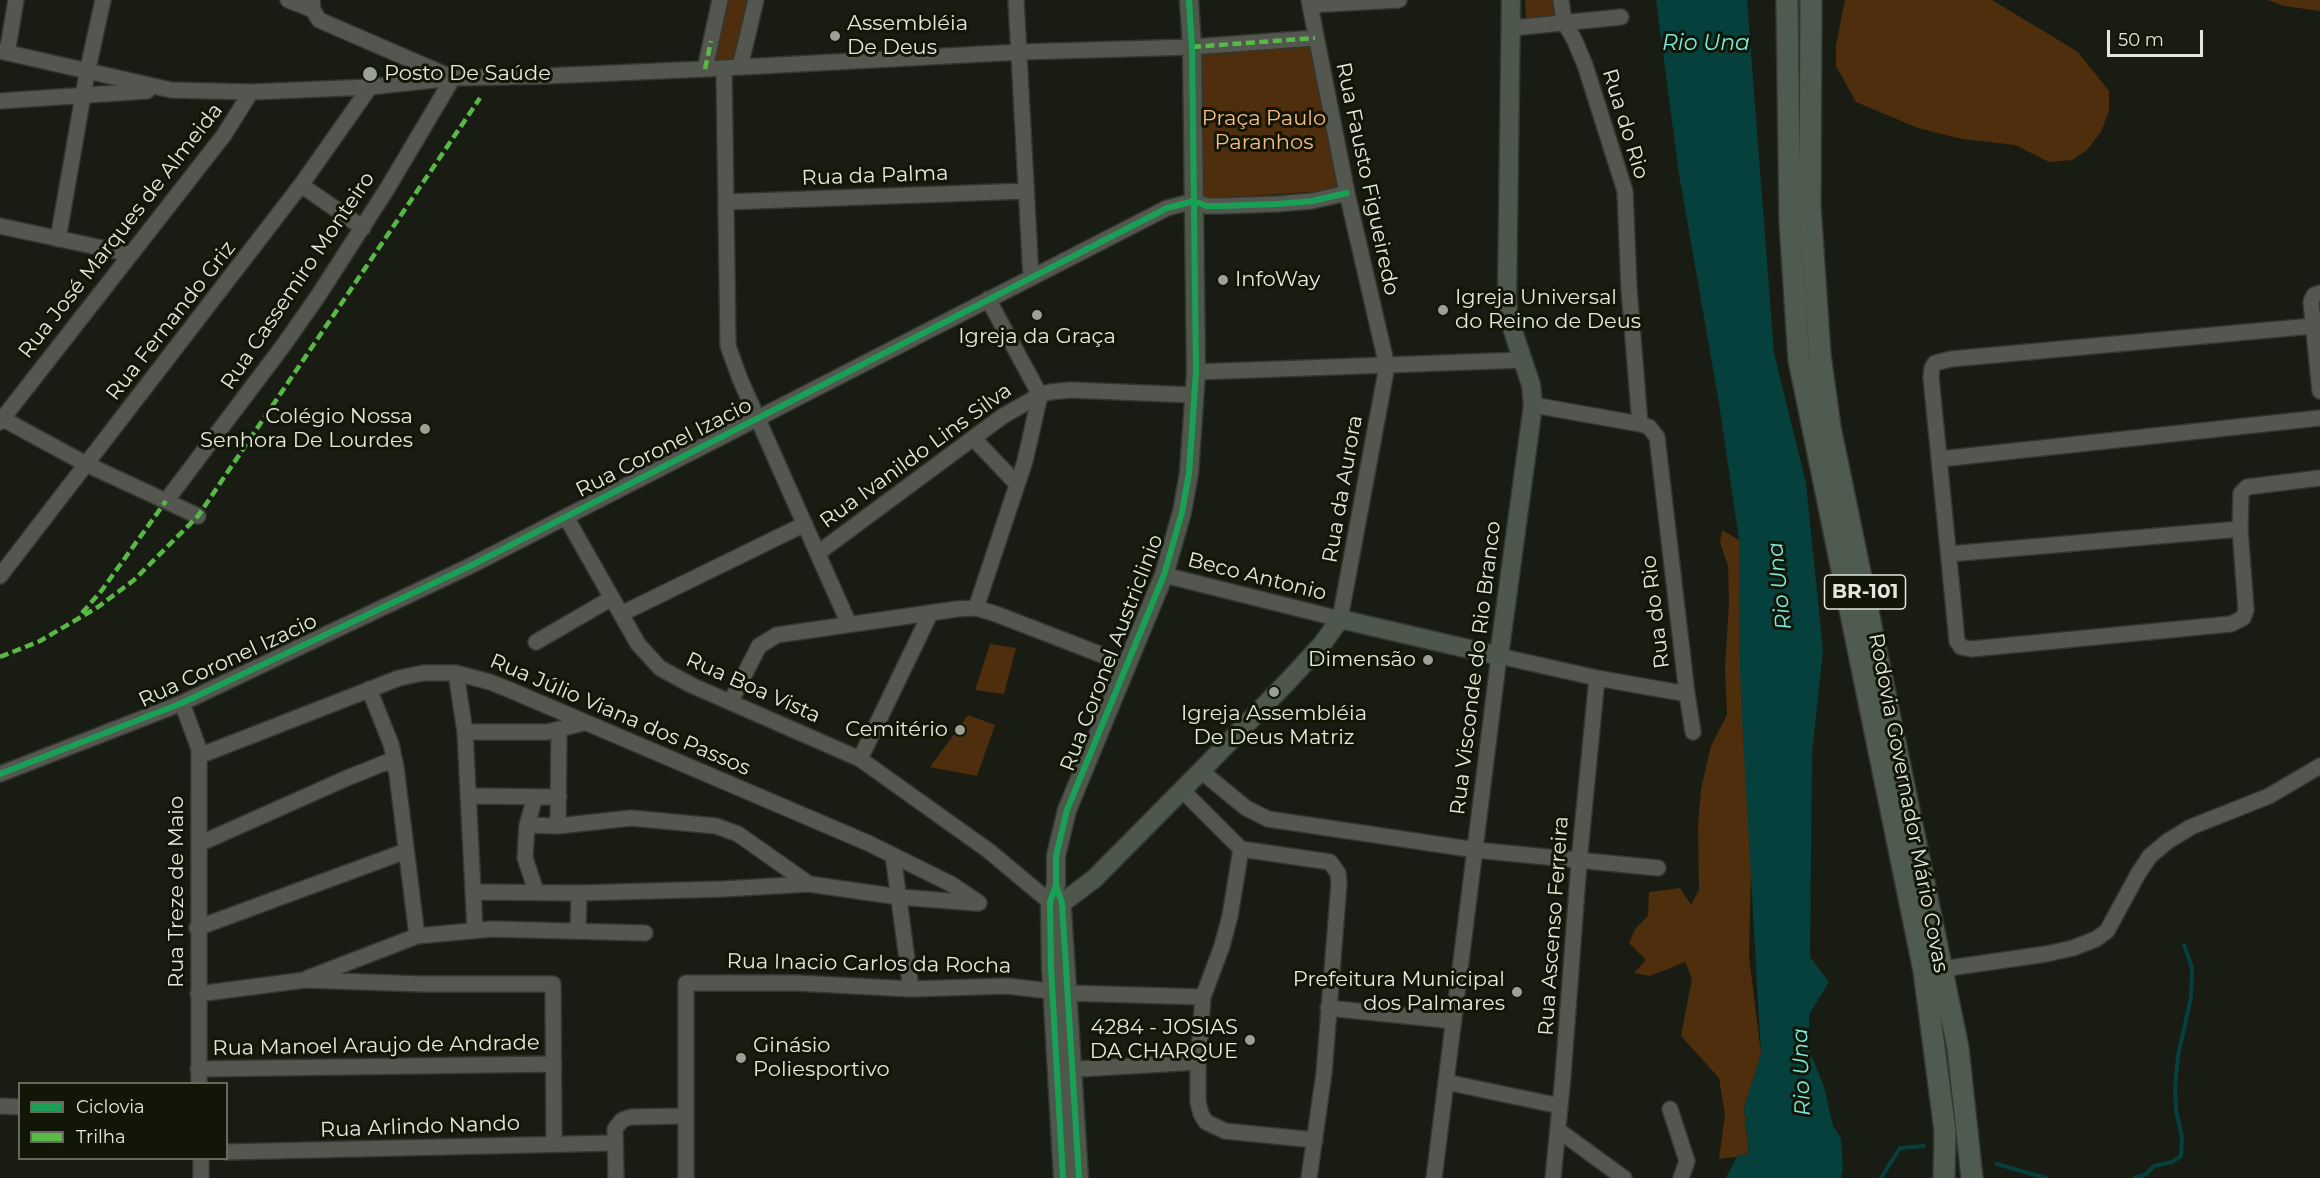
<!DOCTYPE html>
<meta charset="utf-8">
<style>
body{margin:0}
#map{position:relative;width:2320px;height:1178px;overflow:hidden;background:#191c12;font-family:Montserrat,sans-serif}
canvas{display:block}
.legend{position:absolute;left:18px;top:1082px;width:210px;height:78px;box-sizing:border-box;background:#111606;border:2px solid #656a5c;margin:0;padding:8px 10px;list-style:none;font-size:18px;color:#e3e8dd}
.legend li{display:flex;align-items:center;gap:12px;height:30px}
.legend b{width:30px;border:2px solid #656a5c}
.scale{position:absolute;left:2107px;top:30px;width:96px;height:27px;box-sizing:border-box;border:3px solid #e3e8dd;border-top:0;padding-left:8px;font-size:18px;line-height:21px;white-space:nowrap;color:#e3e8dd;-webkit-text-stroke:4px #111606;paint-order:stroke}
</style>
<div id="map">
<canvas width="2320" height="1178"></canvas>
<ul class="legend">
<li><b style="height:8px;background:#1a9f57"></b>Ciclovia</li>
<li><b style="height:8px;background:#58b947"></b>Trilha</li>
</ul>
<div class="scale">50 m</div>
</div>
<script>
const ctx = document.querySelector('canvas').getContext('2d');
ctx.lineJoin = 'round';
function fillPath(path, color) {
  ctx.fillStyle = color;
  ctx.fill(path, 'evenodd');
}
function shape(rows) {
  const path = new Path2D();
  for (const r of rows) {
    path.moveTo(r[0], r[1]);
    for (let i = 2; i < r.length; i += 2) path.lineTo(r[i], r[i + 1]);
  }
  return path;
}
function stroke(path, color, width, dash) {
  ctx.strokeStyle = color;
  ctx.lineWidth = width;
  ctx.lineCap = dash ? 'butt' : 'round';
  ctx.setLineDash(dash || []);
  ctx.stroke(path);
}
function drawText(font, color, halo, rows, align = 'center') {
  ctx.font = font + ' Montserrat,sans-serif';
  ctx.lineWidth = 6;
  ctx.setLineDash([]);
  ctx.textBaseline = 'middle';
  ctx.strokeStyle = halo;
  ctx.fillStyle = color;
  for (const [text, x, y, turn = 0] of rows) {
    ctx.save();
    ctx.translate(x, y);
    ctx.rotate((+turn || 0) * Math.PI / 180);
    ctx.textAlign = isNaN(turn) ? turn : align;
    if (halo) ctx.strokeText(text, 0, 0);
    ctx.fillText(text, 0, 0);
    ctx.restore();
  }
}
const green = shape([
 [724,0,751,0,736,63,711,62],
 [1525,0,1559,0,1561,17,1530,22,1526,16],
 [1845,0,1992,0,2078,52,2109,91,2109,111,2101,132,2087,150,2072,160,2049,162,2015,145,1962,139,1918,128,1856,102,1836,66,1836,45],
 [2268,0,2320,0,2320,11,2284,6],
 [1313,42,1339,190,1204,199,1198,52],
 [1722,530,1739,540,1739,637,1751,870,1749,956,1761,1054,1744,1108,1749,1155,1719,1159,1725,1115,1719,1078,1681,1036,1692,979,1685,962,1650,976,1634,973,1646,960,1629,943,1635,929,1648,916,1649,892,1680,888,1691,905,1699,890,1698,825,1701,789,1711,746,1727,715,1725,670,1729,602,1728,566,1720,542],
 [990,644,1016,648,1004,694,975,690],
 [968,715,995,725,977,776,930,767]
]);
const water = shape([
 [1656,0,1747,0,1774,353,1806,483,1823,651,1812,753,1810,957,1829,982,1809,1015,1809,1049,1824,1087,1833,1126,1841,1138,1843,1168,1841,1178,1726,1178,1738,1155,1749,1154,1744,1108,1761,1054,1742,718,1739,650,1739,540,1719,403,1679,174]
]);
const stream = shape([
 [1997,1164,2046,1178],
 [1881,1178,1900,1148,1924,1146],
 [2135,1178,2146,1174,2154,1166,2172,1162,2181,1156,2182,1137,2176,1110,2175,1088,2178,1056,2191,997,2192,968,2184,945]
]);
const minor = shape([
 [288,0,313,10],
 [1016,0,1031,278],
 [1561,0,1564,22,1574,39,1585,65,1625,191,1629,289,1640,424],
 [1310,5,1399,0],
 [1512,28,1621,17],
 [0,51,171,90,251,92,370,87,453,78,545,76,705,69,1020,52,1192,47,1315,38],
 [7,53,16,0],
 [740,67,756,0],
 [724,68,728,346,740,379,849,624],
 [705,69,720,0],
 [0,101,147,91],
 [301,185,363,228],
 [726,202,1026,191],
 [0,226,130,254],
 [58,239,87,73,103,0],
 [2320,293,2314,295,2311,302,2320,391],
 [988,299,1040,395],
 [2313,326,1951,359,1935,363,1932,368,1931,377,1957,641,1961,647,1971,649,2231,624,2243,618,2246,610,2240,529,2241,493,2247,487,2320,478],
 [1196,372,1523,360],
 [1533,405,1640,424,1649,427,1657,437,1687,694,1693,732],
 [3,419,86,464,198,516],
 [0,422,224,135,251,92],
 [974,439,1017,484],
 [1940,459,2320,418],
 [166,501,283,346,318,296,387,189,453,78,319,20,313,10,312,0],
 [566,517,638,644,660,668,691,685,860,759,989,851,1050,902],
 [818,553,1003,416,1040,395,1050,392,1070,390,1194,395],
 [1949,554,2240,529],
 [1164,575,1340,619,1387,366,1347,193,1309,0],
 [0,576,301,185,370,87],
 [976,608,1025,461,1040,395],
 [621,614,805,524],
 [536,642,612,598],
 [456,673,465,732,475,930],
 [369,689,391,744,396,767,417,936],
 [731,701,759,646,777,635,957,609,976,608,996,614,1128,665],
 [182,703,199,749,199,1084],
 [465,732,547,732,584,723],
 [199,756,399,678,423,673,456,673,490,682,510,690,868,843,951,884,979,903],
 [860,759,930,614],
 [1201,771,1246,808,1268,819,1476,850,1658,868],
 [0,774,182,703,472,565,1167,208,1194,201,1207,206,1221,206,1277,204,1312,201,1347,193],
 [1182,790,1241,849,1330,862,1338,873,1339,883,1324,1073,1309,1178],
 [469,796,559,797],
 [535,797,527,825,525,858,536,891],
 [527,825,558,826,631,818,716,826,738,834,809,884],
 [558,826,559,730],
 [199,844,347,778,387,762,396,767],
 [1241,849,1230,916,1222,946,1203,997,1198,1062,1198,1102,1201,1114,1206,1122,1225,1131,1315,1140],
 [893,855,911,989],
 [474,892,579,893,723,889,809,884,899,897,976,903],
 [197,928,406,851],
 [578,931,579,893],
 [1942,969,2046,954,2073,948,2096,939,2107,931,2138,874,2150,856,2168,841,2191,827,2269,796,2320,766],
 [308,978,417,936,492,929,645,933],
 [198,994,305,980,423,984,553,984,554,1144],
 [1328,1008,1454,1021],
 [198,1069,554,1064],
 [1062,1070,1198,1062],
 [1446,1082,1560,1106],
 [0,1106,20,1107],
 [1670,1109,1687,1161,1681,1178],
 [1558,1130,1624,1178],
 [226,1152,614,1143],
 [201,1158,201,1178],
 [616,1178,615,1129,622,1120,631,1117,686,1116],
 [686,1178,686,983,797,983,911,989,1007,986,1067,993,1203,997],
 [1434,1178,1499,656,1597,678,1687,694],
 [1553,1178,1563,1076,1579,862,1597,678]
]);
const major = shape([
 [1062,903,1094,879,1201,771,1291,678,1323,643,1340,619,1499,656,1533,405,1531,385,1508,316,1507,297,1511,0],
 [1062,910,1079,1178],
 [1063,1178,1051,967,1050,902,1056,885,1056,856,1067,810,1164,575,1182,512,1189,473,1196,372,1192,47,1189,0]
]);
const highway = shape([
 [1787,0,1790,223,1799,360,1924,971,1945,1131,1944,1178],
 [1811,0,1810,207,1820,355,1830,427,1958,1048,1972,1178]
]);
const quiet = shape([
 [1192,47,1315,38],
 [705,69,711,41],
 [82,613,102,590,166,501],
 [0,657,40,641,98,607,134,580,198,516,480,98]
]);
const cycleway = shape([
 [0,774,182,703,472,565,1167,208,1194,201,1207,206,1221,206,1277,204,1312,201,1347,193],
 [1056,885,1062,903,1079,1178],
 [1063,1178,1051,967,1050,902,1056,885,1056,856,1067,810,1164,575,1182,512,1189,473,1196,372,1192,47,1189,0]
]);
const markers = [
 [835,36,6,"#9ca196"],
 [370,74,8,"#9ca196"],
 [1223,280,6,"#9ca196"],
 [1443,310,6,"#9ca196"],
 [1037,315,6,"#9ca196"],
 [425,429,6,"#9ca196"],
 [1428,660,6,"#9ca196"],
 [1274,692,6,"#9ca196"],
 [960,730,6,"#9ca196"],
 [1517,992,6,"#9ca196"],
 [1250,1040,6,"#9ca196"],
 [741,1058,6,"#9ca196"]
];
const shields = [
 [1865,592,81]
];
const shieldNames = [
 ["BR-101",1865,592]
];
const poiNames = [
 ["Assembléia",847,24],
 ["De Deus",847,48],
 ["Posto De Saúde",384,74],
 ["InfoWay",1235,280],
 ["Igreja Universal",1455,298],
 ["do Reino de Deus",1455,322],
 ["Igreja da Graça",1037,337,"center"],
 ["Colégio Nossa",413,417,"right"],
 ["Senhora De Lourdes",413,441,"right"],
 ["Dimensão",1416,660,"right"],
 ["Igreja Assembléia",1274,714,"center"],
 ["De Deus Matriz",1274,738,"center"],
 ["Cemitério",948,730,"right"],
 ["Prefeitura Municipal",1505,980,"right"],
 ["dos Palmares",1505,1004,"right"],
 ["4284 - JOSIAS",1238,1028,"right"],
 ["DA CHARQUE",1238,1052,"right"],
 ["Ginásio",753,1046],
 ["Poliesportivo",753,1070]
];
const parkNames = [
 ["Praça Paulo",1264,119],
 ["Paranhos",1264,143]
];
const streetNames = [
 ["Rua do Rio",1625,124,73],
 ["Rua da Palma",875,176,-2],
 ["Rua Fausto Figueiredo",1367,179,78],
 ["Rua José Marques de Almeida",121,231,-52],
 ["Rua Cassemiro Monteiro",298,281,-56],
 ["Rua Fernando Griz",171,321,-52],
 ["Rua Coronel Izacio",664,448,-27],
 ["Rua Ivanildo Lins Silva",916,456,-36],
 ["Rua da Aurora",1343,489,-80],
 ["Beco Antonio",1257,577,14],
 ["Rua do Rio",1656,612,-97],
 ["Rua Coronel Austriclinio",1112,653,-69],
 ["Rua Coronel Izacio",228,661,-25],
 ["Rua Visconde do Rio Branco",1476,668,-83],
 ["Rua Boa Vista",753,688,24],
 ["Rua Júlio Viana dos Passos",620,715,23],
 ["Rodovia Governador Mário Covas",1908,803,79],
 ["Rua Treze de Maio",177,892,-90],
 ["Rua Ascenso Ferreira",1554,926,-86],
 ["Rua Inacio Carlos da Rocha",869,964,1],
 ["Rua Manoel Araujo de Andrade",376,1046,-1],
 ["Rua Arlindo Nando",420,1127,-2]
];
const waterNames = [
 ["Rio Una",1706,44],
 ["Rio Una",1780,586,-96],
 ["Rio Una",1802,1072,-92]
];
fillPath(green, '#4e2e0c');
fillPath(water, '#05403c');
stroke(stream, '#05403c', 4);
stroke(minor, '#343730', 18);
stroke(major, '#343730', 21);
stroke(highway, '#343730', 24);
stroke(minor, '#54574f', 15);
stroke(major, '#4d574c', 18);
stroke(highway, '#4e5b4e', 21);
stroke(quiet, '#58b947', 4.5, [9, 4.5]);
stroke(cycleway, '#1a9f57', 6);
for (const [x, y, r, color] of markers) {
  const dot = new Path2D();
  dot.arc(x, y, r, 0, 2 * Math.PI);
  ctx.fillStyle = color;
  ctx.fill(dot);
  stroke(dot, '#111606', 2);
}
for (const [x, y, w] of shields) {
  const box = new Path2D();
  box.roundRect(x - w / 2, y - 17, w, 34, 4.5);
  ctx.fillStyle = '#111606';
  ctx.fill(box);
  stroke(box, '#e3e8dd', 1.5);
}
drawText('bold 20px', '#e3e8dd', null, shieldNames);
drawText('21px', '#e3e8dd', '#111606', poiNames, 'left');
drawText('21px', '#fcba83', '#111606', parkNames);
drawText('21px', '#e3e8dd', '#111606', streetNames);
drawText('italic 22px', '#7aeadf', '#111606', waterNames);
</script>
